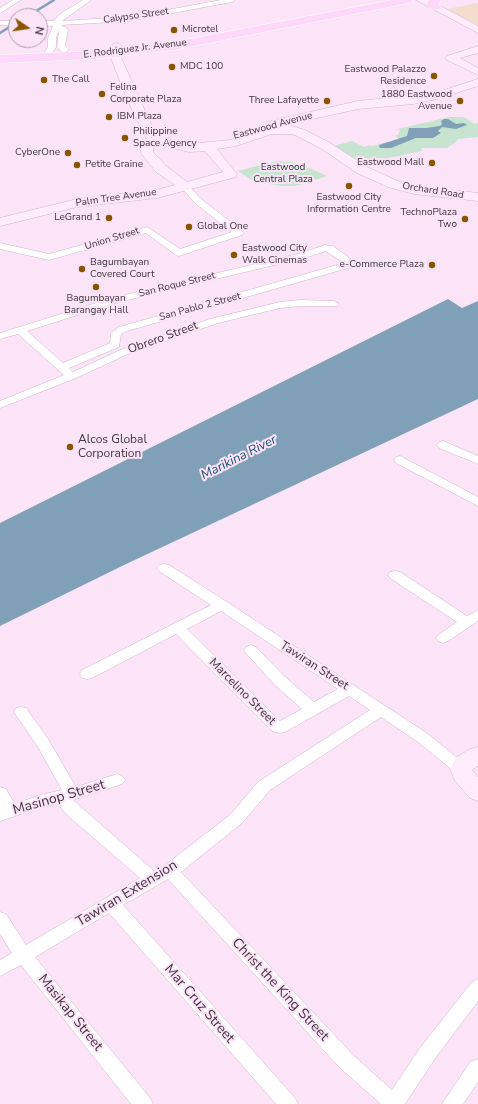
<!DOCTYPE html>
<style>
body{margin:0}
#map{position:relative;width:478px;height:1104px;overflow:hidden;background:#fbe3f8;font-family:"Nunito Sans",sans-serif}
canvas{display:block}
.north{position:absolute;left:8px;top:8px;width:40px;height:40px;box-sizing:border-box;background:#fbe3f8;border:1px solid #b19dae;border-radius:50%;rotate:103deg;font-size:11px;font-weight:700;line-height:16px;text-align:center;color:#413540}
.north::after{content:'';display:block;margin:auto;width:14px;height:18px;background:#895400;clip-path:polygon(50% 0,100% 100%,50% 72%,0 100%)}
</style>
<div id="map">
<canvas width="478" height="1104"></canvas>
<div class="north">N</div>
</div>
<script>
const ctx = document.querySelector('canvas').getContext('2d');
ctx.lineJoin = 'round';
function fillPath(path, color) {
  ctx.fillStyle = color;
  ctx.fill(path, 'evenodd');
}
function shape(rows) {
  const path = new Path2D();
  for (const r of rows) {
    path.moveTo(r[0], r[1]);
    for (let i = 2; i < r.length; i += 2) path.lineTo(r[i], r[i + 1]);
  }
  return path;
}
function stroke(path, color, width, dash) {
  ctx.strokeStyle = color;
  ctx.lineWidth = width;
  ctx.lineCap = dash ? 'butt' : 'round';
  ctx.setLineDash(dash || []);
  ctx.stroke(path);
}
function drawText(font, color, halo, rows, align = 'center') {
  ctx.font = font + ' "Nunito Sans",sans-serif';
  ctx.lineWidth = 4;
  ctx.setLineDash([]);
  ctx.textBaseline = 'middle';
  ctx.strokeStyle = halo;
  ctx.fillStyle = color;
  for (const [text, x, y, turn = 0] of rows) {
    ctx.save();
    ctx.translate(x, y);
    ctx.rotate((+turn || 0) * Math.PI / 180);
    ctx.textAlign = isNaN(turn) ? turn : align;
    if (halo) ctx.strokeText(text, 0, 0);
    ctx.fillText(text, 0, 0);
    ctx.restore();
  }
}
const industrial = shape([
 [478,3,478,25,447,9]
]);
const green = shape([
 [449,117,464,117,475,124,478,123,478,137,458,139,456,142,447,148,421,148,422,151,388,158,392,161,369,167,334,146,352,141,364,147,370,145,372,146,399,139,395,136,398,135,400,130,398,129],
 [277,161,298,163,327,176,306,183,295,186,281,186,258,182,250,179,238,171]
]);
const water = shape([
 [444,119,448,119,456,124,464,123,467,125,456,129,442,127,438,131,441,133,433,138,416,138,391,148,380,148,379,145,407,136,409,128,426,128,440,126,442,124,441,121],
 [448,299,462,308,478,301,478,399,124,565,0,626,0,523]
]);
const stream = shape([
 [28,16,54,0],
 [0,33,16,23]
]);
const street = shape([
 [13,0,21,0,0,13,0,8,13,0],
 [83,0,91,0,62,21,129,17,221,0,235,0,232,2,129,21,61,25,68,29,65,46,69,50,65,52,62,52,57,47,59,30,56,38,56,47,52,53,46,53,45,51,48,47,48,38,53,26,40,25,40,21,54,21,60,14,83,0],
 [0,21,16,21,16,25,0,25,0,21],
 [184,183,187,184,201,199,242,231,244,233,242,235,179,256,176,255,146,233,49,260,0,249,0,243,49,254,147,227,180,249,232,232,195,203,180,186,184,183],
 [325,245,333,246,357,264,355,266,127,331,121,334,119,347,69,368,73,372,120,350,210,319,280,302,300,300,334,301,339,304,338,306,300,306,280,308,218,323,128,354,76,378,0,408,0,401,64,375,18,334,0,339,0,333,112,298,302,253,325,245],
 [326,251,344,263,119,327,111,333,110,343,63,363,27,331,119,302,308,257,326,251],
 [443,441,478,456,478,464,439,448,437,445,439,442,443,441],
 [400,456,478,497,478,506,396,463,394,460,396,457,400,456],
 [164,564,169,565,227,602,428,734,466,765,469,769,466,773,461,775,456,773,418,742,381,717,270,790,242,823,181,872,353,1055,392,1090,420,1048,472,982,478,979,478,1001,434,1060,405,1104,381,1104,339,1067,168,879,123,905,295,1098,298,1104,276,1104,109,913,35,957,150,1098,153,1104,131,1104,21,965,0,976,0,960,12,953,0,934,0,912,6,914,26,945,140,878,66,814,57,803,39,808,0,821,0,787,6,789,15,804,37,796,62,790,38,747,14,712,16,708,21,707,26,708,48,739,76,787,117,774,122,776,125,780,122,784,73,800,154,871,164,866,230,815,258,782,370,710,349,696,285,732,280,733,272,731,176,634,92,678,87,679,82,678,80,674,82,670,211,605,159,571,157,568,159,565,164,564],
 [221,611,338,689,314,702,284,676,256,647,251,645,246,647,244,650,246,653,274,684,302,709,280,721,187,629,221,611],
 [395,571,400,572,467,616,478,610,478,621,448,641,443,643,438,641,436,638,438,635,457,622,390,578,388,575,390,572,395,571],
 [478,1059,478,1082,463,1104,442,1104,471,1061,478,1059]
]);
const secondary = shape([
 [416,0,429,0,478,26,478,33,416,0],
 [117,43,122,46,119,53,155,133,167,134,169,137,168,139,189,144,230,140,271,126,269,124,271,121,275,120,358,101,435,93,478,79,478,86,437,99,413,104,358,109,281,126,292,126,305,130,330,143,367,167,398,181,415,186,478,193,478,201,414,194,388,187,357,173,322,149,297,136,291,134,272,134,236,146,217,149,237,174,236,177,157,198,77,207,0,226,0,218,77,199,156,190,175,185,156,172,141,153,141,143,146,138,127,99,109,53,113,44,117,43],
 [154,143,189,152,205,151,223,172,187,182,166,166,153,152,154,143],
 [478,46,478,53,460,58,478,68,478,75,447,60,445,58,447,56,478,46],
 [478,747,478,766,472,770,478,777,478,801,470,798,455,781,450,769,457,757,470,749,478,747]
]);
const primary = shape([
 [392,0,415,0,409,3,174,50,93,59,0,63,0,55,93,51,174,42,392,0],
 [429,0,441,0,439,4,441,7,439,9,431,9,427,4,429,0]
]);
const markers = [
 [174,30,4,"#895400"],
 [172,67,4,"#895400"],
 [434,76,4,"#895400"],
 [44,80,4,"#895400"],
 [102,94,4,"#895400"],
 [327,101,4,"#895400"],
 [460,101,4,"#895400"],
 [109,117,4,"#895400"],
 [125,138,4,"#895400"],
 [68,153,4,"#895400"],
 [432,163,4,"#895400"],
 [77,165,4,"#895400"],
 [349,186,4,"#895400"],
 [109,218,4,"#895400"],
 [465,219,4,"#895400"],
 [189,227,4,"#895400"],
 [234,255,4,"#895400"],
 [432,265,4,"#895400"],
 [82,269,4,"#895400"],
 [96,287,4,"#895400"],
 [70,447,4,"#895400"]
];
const farStreetnames = [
 ["Calypso Street",136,16,-8],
 ["E. Rodriguez Jr. Avenue",135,49,-7],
 ["Eastwood Avenue",273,126,-15],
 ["Orchard Road",433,191,9],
 ["Palm Tree Avenue",116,198,-8],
 ["Union Street",112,239,-17],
 ["San Roque Street",177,285,-14],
 ["San Pablo 2 Street",200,307,-15]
];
const farPoinames = [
 ["Microtel",182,30],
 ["MDC 100",180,67],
 ["Eastwood Palazzo",426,70,"right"],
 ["Residence",426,82,"right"],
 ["The Call",52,80],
 ["Felina",110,88],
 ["Corporate Plaza",110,100],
 ["1880 Eastwood",452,95,"right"],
 ["Avenue",452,107,"right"],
 ["Three Lafayette",319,101,"right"],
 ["IBM Plaza",117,117],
 ["Philippine",133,132],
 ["Space Agency",133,144],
 ["CyberOne",60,153,"right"],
 ["Eastwood Mall",424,163,"right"],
 ["Petite Graine",85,165],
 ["Eastwood City",349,198,"center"],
 ["Information Centre",349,210,"center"],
 ["TechnoPlaza",457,213,"right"],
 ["Two",457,225,"right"],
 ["LeGrand 1",101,218,"right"],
 ["Global One",197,227],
 ["Eastwood City",242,249],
 ["Walk Cinemas",242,261],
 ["Bagumbayan",90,263],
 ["Covered Court",90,275],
 ["e-Commerce Plaza",424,265,"right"],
 ["Bagumbayan",96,299,"center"],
 ["Barangay Hall",96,311,"center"]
];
const farParknames = [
 ["Eastwood",283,168],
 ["Central Plaza",283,180]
];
const streetNames = [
 ["Obrero Street",163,338,-20],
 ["Tawiran Street",314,666,33],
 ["Marcelino Street",242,692,45]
];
const poiNames = [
 ["Alcos Global",78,440],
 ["Corporation",78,454]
];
const waterNames = [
 ["Marikina River",239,458,-27]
];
const nearStreetnames = [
 ["Masinop Street",59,798,-16],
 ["Tawiran Extension",127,894,-31],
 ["Christ the King Street",280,990,47],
 ["Mar Cruz Street",199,1004,49],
 ["Masikap Street",70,1013,51]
];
fillPath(industrial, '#f2ddcf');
fillPath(green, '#c7e4d0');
fillPath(water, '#80a0b8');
stroke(stream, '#80a0b8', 2.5);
stroke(street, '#d2b4ce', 1);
stroke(secondary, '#d2b4ce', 1);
stroke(primary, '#fff', 1);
fillPath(street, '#fff');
fillPath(secondary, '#feecfc');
fillPath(primary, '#fdd8f8');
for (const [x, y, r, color] of markers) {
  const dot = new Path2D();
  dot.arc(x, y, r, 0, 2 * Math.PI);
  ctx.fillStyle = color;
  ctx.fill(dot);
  stroke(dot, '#fbe3f8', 1.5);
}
drawText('10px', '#413540', '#fbe3f8', farStreetnames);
drawText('10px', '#413540', '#fbe3f8', farPoinames, 'left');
drawText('10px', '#0f3b24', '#fbe3f8', farParknames);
drawText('12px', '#413540', '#fbe3f8', streetNames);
drawText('12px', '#413540', '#fbe3f8', poiNames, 'left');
drawText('italic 13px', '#195072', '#fbe3f8', waterNames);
drawText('14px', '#413540', '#fbe3f8', nearStreetnames);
</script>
